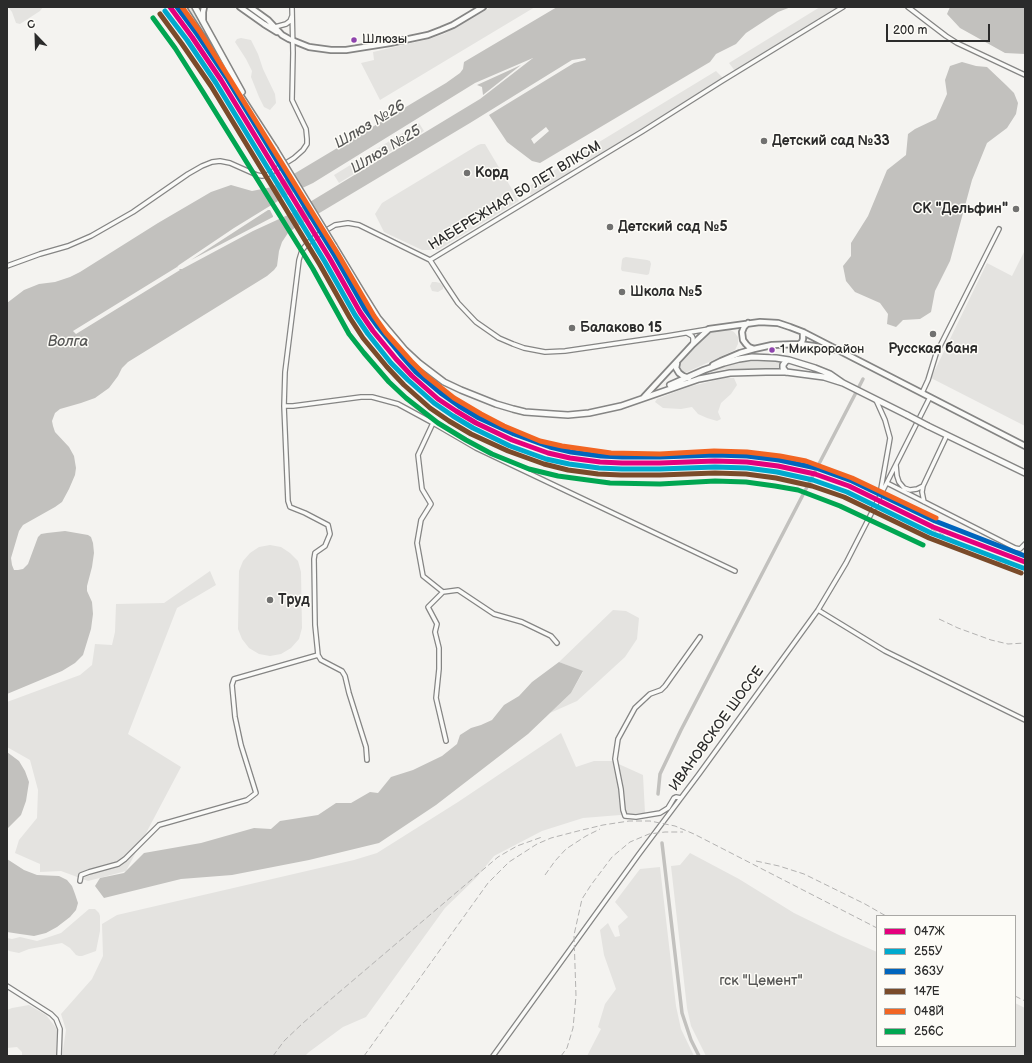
<!DOCTYPE html>
<meta charset="utf-8">
<style>
body{margin:0}
#map{position:relative;width:1032px;height:1063px;overflow:hidden;background:#f4f3f0;font-family:"Balsamiq Sans",sans-serif}
canvas{display:block}
.frame{position:absolute;inset:0;border:8px solid #2b2b2b;pointer-events:none}
.legend{position:absolute;left:876px;top:915px;width:140px;height:132px;box-sizing:border-box;background:#fdfcf7;border:1px solid #a9a8a5;margin:0;padding:5px 7px;list-style:none;font-size:12px;color:#2b2b2b}
.legend li{display:flex;align-items:center;gap:8px;height:20px}
.legend b{width:20px;border:1px solid #a9a8a5}
.north{position:absolute;left:16px;top:16px;width:40px;height:40px;-webkit-text-stroke:3px #fdfcf7;paint-order:stroke;rotate:337deg;font-size:11px;font-weight:700;line-height:16px;text-align:center;color:#2b2b2b}
.north::after{content:'';display:block;margin:auto;width:14px;height:18px;background:#2b2b2b;clip-path:polygon(50% 0,100% 100%,50% 72%,0 100%)}
.scale{position:absolute;left:886px;top:24px;width:104px;height:18px;box-sizing:border-box;border:2px solid #2b2b2b;border-top:0;padding-left:5px;font-size:12px;line-height:14px;white-space:nowrap;color:#2b2b2b;-webkit-text-stroke:3px #fdfcf7;paint-order:stroke}
</style>
<div id="map">
<canvas width="1032" height="1063"></canvas>
<div class="frame"></div>
<ul class="legend">
<li><b style="height:5px;background:#e5007d"></b>047Ж</li>
<li><b style="height:5px;background:#00a9ce"></b>255У</li>
<li><b style="height:5px;background:#0065bd"></b>363У</li>
<li><b style="height:5px;background:#7a4b2a"></b>147Е</li>
<li><b style="height:5px;background:#f26522"></b>048Й</li>
<li><b style="height:5px;background:#00a651"></b>256С</li>
</ul>
<div class="north">С</div>
<div class="scale">200 m</div>
</div>
<script>
const ctx = document.querySelector('canvas').getContext('2d');
ctx.lineJoin = 'round';
function fillPath(path, color) {
  ctx.fillStyle = color;
  ctx.fill(path, 'evenodd');
}
function shape(rows) {
  const path = new Path2D();
  for (const r of rows) {
    path.moveTo(r[0], r[1]);
    for (let i = 2; i < r.length; i += 2) path.lineTo(r[i], r[i + 1]);
  }
  return path;
}
function stroke(path, color, width, dash) {
  ctx.strokeStyle = color;
  ctx.lineWidth = width;
  ctx.lineCap = dash ? 'butt' : 'round';
  ctx.setLineDash(dash || []);
  ctx.stroke(path);
}
function drawText(font, color, halo, rows, align = 'center') {
  ctx.font = font + ' "Balsamiq Sans",sans-serif';
  ctx.lineWidth = 3;
  ctx.setLineDash([]);
  ctx.textBaseline = 'middle';
  ctx.strokeStyle = halo;
  ctx.fillStyle = color;
  for (const [text, x, y, turn = 0] of rows) {
    ctx.save();
    ctx.translate(x, y);
    ctx.rotate((+turn || 0) * Math.PI / 180);
    ctx.textAlign = isNaN(turn) ? turn : align;
    if (halo) ctx.strokeText(text, 0, 0);
    ctx.fillText(text, 0, 0);
    ctx.restore();
  }
}
const green = shape([
 [8,7,43,7,40,11,20,24,16,23,12,12],
 [185,7,192,7,229,74],
 [491,7,535,7,380,100,361,63,374,60,373,52,425,40,444,34],
 [820,7,837,7,735,71,729,63],
 [241,38,251,40,258,54,263,69,275,94,276,103,270,110,264,107,259,97,251,77,252,71,246,59,235,42,237,39],
 [716,71,723,78,587,162,581,153],
 [419,123,424,131,339,183,334,175],
 [481,144,485,144,519,201,438,250,422,250,384,232,375,214,382,203,478,145],
 [566,163,572,171,531,195,526,188],
 [1025,250,1025,426,931,378,987,263,1012,276],
 [626,257,647,260,650,261,651,264,649,274,647,275,622,271,621,269,622,260,623,258],
 [432,282,436,282,440,283,443,286,443,289,438,292,432,291,430,286],
 [729,329,734,332,738,337,738,344,735,350,685,373,681,372,679,368,680,364,710,332],
 [737,362,781,362,779,366,781,369,725,369,705,373,716,368],
 [725,378,734,378,737,385,731,394,721,403,718,412,721,419,717,421,707,418,698,414,692,407,681,409,663,408,655,402,657,399,688,387],
 [270,545,281,547,290,553,298,561,301,572,302,628,299,639,291,648,281,654,270,656,259,654,249,648,242,639,238,629,239,571,243,561,250,553,259,547],
 [210,571,216,585,177,608,128,734,181,767,126,871,88,881,61,871,40,872,40,864,15,853,19,840,37,818,38,790,30,760,7,747,7,702,80,675,92,665,95,644,112,645,115,632,116,604,164,603],
 [613,610,626,611,639,618,637,639,625,657,577,701,550,713,571,693,583,672,559,662],
 [561,733,576,767,594,761,612,761,643,775,645,813,583,818,542,831,494,856,477,877,445,908,366,1017,343,1027,309,1052,305,1056,62,1056,66,1030,61,1014,92,979,103,956,102,924,117,915,354,860,377,853,458,802],
 [690,853,739,879,794,913,841,936,877,952,877,1046,1015,1046,1015,1003,1025,1008,1025,1056,706,1056,691,1026,687,1008,671,866,680,865],
 [660,867,676,1006,681,1029,694,1056,587,1056,601,1029,598,1027,605,1004,616,989,604,955,600,930,608,923,615,937,620,936,618,926,628,917,615,902,640,869],
 [89,909,95,909,99,913,100,916,100,931,96,951,82,956,79,956,76,955,70,948,62,943,29,949,19,953,9,951,7,949,7,938,12,939,20,937,37,941,61,933],
 [29,1005,46,1015,57,1029,56,1056,22,1056,22,1052,17,1047,7,1048,7,1010,12,1008]
]);
const water = shape([
 [557,7,791,7,778,12,746,33,736,44,716,54,710,62,540,163,532,161,507,142,489,115,574,63,586,60,585,58,572,60,470,123,296,227,288,233,282,242,279,251,277,266,274,270,267,276,128,362,122,368,118,376,109,388,95,398,81,403,60,409,55,413,52,421,53,426,55,432,69,447,74,456,76,468,75,475,69,489,62,502,55,507,23,525,19,531,11,558,12,565,14,570,18,570,23,569,28,564,38,537,41,534,47,533,65,531,88,535,91,537,93,543,94,553,92,567,87,586,87,591,92,602,93,614,91,629,83,655,75,663,62,671,7,694,7,303,24,290,39,284,55,282,70,277,80,272,158,223,211,192,231,185,252,191,272,187,446,83,460,73,463,69,464,62],
 [533,58,480,99,290,214,253,231,182,269,178,269,177,267,179,265,234,228,278,201,279,199,313,183,475,83],
 [950,7,1025,7,1025,54,1005,53,960,28,947,14],
 [962,62,976,66,987,67,1006,85,1014,93,1018,103,1016,114,1007,128,987,143,972,180,950,261,935,291,931,312,920,319,903,320,896,327,887,324,888,314,880,303,855,292,846,281,843,266,851,256,851,243,868,216,887,170,906,155,908,134,915,129,936,119,947,94,945,80,950,66],
 [521,65,483,95,482,87,477,85],
 [268,210,270,210,273,216,273,217,191,260],
 [559,662,583,671,571,693,528,734,436,805,379,843,309,860,232,875,181,879,104,898,95,886,100,878,124,873,144,853,201,843,254,828,271,829,280,821,318,815,336,803,351,803,370,792,378,793,391,777,413,770,442,756,457,744,460,735,471,728,481,725,492,720,504,705,519,696,532,682],
 [7,752,19,761,25,771,29,782,26,801,21,815,7,829],
 [7,859,24,870,37,875,59,876,67,880,72,886,75,894,78,903,76,910,70,917,57,927,46,933,34,936,20,934,7,932]
]);
const pier = shape([
 [546,127,549,131,534,144,531,139],
 [177,267,180,270,76,334,73,331]
]);
const canal = shape([
 [658,794,660,774,681,730,863,379],
 [662,843,682,1013,691,1040,699,1056]
]);
const minor = shape([
 [908,7,946,36,957,43,1025,75],
 [275,27,286,24,290,21,292,16],
 [7,266,40,254,68,246,91,236,133,212,188,174,202,166,212,162,220,161,230,163,257,175,262,176,267,175,294,158,303,150,307,144,307,139,306,129,292,100,293,53,292,7],
 [709,329,667,336,565,351,545,352,524,348,513,344,499,338,476,322,458,303,446,285,430,260,643,131,722,81,843,7],
 [687,333,692,336,693,338,693,344],
 [922,393,928,380,936,354,999,229],
 [876,400,885,420,890,438,889,444,880,494],
 [284,406,293,406,361,397,372,397,398,404,433,423,476,448,735,571],
 [433,423,418,455,422,489,431,504,421,520,417,543,423,576,443,592,428,607,437,624,435,632,439,648,439,669,436,698,446,741],
 [896,465,897,476,899,482,904,488,910,490,917,489,923,486],
 [887,483,1015,548,1020,549,1025,544],
 [924,502,922,492,923,486,947,435],
 [443,592,458,590,494,614,522,622,551,636,557,643],
 [818,610,885,651,1025,720],
 [367,760,366,747,349,693,345,676,342,671,321,660,318,655,315,625,314,559,315,553,325,546,330,534,328,525,305,513,290,507,288,501,284,406,285,372,299,260,302,250,308,243,315,237,335,225,348,223,359,225,430,260],
 [681,798,676,797,674,798,668,808,660,813,636,817,625,816,623,810,621,789,615,759,618,739,635,708,650,694,661,690,665,686,700,637],
 [80,881,81,875,89,872,118,864,125,859,159,825,247,800,256,793,241,745,235,717,232,685,234,679,318,655],
 [7,986,51,1014,56,1019,60,1029,59,1056],
 [493,1056,639,854,699,774,818,610,846,563,870,516,930,397]
]);
const major = shape([
 [240,7,264,24,277,32],
 [250,7,268,20,282,35,289,39,309,47,331,50,346,50,390,43,428,35,441,30,453,25,483,7],
 [203,21,203,12,204,7],
 [748,323,744,327,742,332,743,340,746,344,749,347,754,349],
 [799,344,802,342,803,339,803,332],
 [677,363,676,368,679,373,683,376,689,378],
 [713,365,721,361,740,353,754,349,772,345,799,344,814,346,833,350],
 [644,397,693,344,709,329,760,322,778,323,790,327,803,332,1025,446]
]);
const highway = shape([
 [183,7,275,149],
 [195,7,242,92],
 [334,246,363,294,378,318,405,350,419,363,444,382,461,390,496,404,513,409,525,412,553,414,568,415,589,413,621,406,699,379,730,373,766,372,786,372,824,377,843,383],
 [786,372,783,368,783,365,786,361,789,360],
 [670,385,704,370,724,363,739,359,752,357,776,358,789,360,815,368,830,374,843,383,907,415],
 [928,426,1025,473]
]);
const rail = shape([
 [931,529,1025,574],
 [1023,561,1025,562],
 [939,619,958,628,991,640,1008,644,1025,643],
 [756,861,779,866,804,874,865,904,886,916],
 [545,875,555,861,566,849,586,836,600,829],
 [1015,996,1025,1001],
 [273,1056,284,1041,303,1023,498,857,517,846,542,837],
 [364,1056,488,883,509,862,537,844,551,838,578,831,603,825,629,821,650,821,675,826,694,834,877,928],
 [561,1056,567,1048,573,1028,576,996,574,935,582,899,591,885,612,857,630,842,649,834,665,832,683,832]
]);
const highwayBridge = shape([
 [275,149,334,246],
 [907,415,928,426]
]);
const rail1 = shape([
 [170,7,192,37,221,80,330,259,360,312,373,331,396,359,412,376,438,399,456,411,476,423,512,440,548,453,570,458,600,462,622,463,660,463,715,461,747,462,778,466,815,474,849,486,933,527,1025,562]
]);
const rail2 = shape([
 [165,11,187,40,216,83,325,262,355,315,368,334,391,363,408,380,434,403,453,416,473,428,510,446,546,459,569,464,599,468,622,469,660,469,715,467,747,468,777,472,813,480,847,492,931,533,1023,568]
]);
const rail3 = shape([
 [177,7,197,34,226,77,335,256,365,309,378,327,401,355,416,372,442,394,459,406,479,418,514,434,550,447,571,452,601,456,622,457,660,457,715,455,747,456,779,460,816,468,852,481,935,521,1025,556]
]);
const rail4 = shape([
 [160,14,182,44,211,86,320,265,350,318,363,338,387,367,404,385,430,408,449,421,471,434,508,451,544,464,568,470,598,474,621,475,660,475,715,473,746,474,776,478,812,486,844,497,929,538,1021,573]
]);
const rail5 = shape([
 [182,7,200,32,228,76,338,254,374,316,386,333,411,361,425,375,454,398,481,414,504,426,540,441,562,446,611,453,660,454,714,451,747,452,780,456,806,461,852,478,936,518]
]);
const rail6 = shape([
 [153,18,175,48,203,92,313,269,349,334,364,353,389,382,406,398,438,423,466,440,492,454,529,469,558,476,610,483,660,484,715,481,746,482,775,486,798,490,840,506,923,545]
]);
const markers = [
 [354,40,3.5,"#8e44ad"],
 [764,141,4,"#717170"],
 [467,173,4,"#717170"],
 [1016,209,4,"#717170"],
 [610,227,4,"#717170"],
 [622,292,4,"#717170"],
 [572,328,4,"#717170"],
 [933,334,4,"#717170"],
 [772,350,3.5,"#8e44ad"],
 [270,600,4,"#717170"]
];
const busNames = [
 ["Шлюзы",362,40],
 ["1 Микрорайон",780,350]
];
const poiNames = [
 ["Детский сад №33",772,141],
 ["Корд",475,173],
 ["СК \"Дельфин\"",1008,209,"right"],
 ["Детский сад №5",618,227],
 ["Школа №5",630,292],
 ["Балаково 15",580,328],
 ["Русская баня",933,349,"center"],
 ["Труд",278,600]
];
const streetNames = [
 ["НАБЕРЕЖНАЯ 50 ЛЕТ ВЛКСМ",515,196,-31],
 ["ИВАНОВСКОЕ ШОССЕ",717,729,-54]
];
const parkNames = [
 ["гск \"Цемент\"",761,981]
];
const waterNames = [
 ["Шлюз №26",370,125,-31],
 ["Шлюз №25",386,150,-31],
 ["Волга",68,342]
];
fillPath(green, '#e4e3e0');
fillPath(water, '#c2c1be');
fillPath(pier, '#f4f3f0');
stroke(canal, '#c2c1be', 3.5);
stroke(minor, '#858584', 6);
stroke(major, '#858584', 8);
stroke(highway, '#858584', 8);
stroke(minor, '#fafaf8', 3.5);
stroke(major, '#fafaf8', 4.5);
stroke(highway, '#fafaf8', 5);
stroke(rail, '#b3b2b1', 1, [6, 3]);
stroke(highwayBridge, '#858584', 8, []);
stroke(highwayBridge, '#fafaf8', 5);
stroke(rail1, '#e5007d', 5);
stroke(rail2, '#00a9ce', 5);
stroke(rail3, '#0065bd', 5);
stroke(rail4, '#7a4b2a', 5);
stroke(rail5, '#f26522', 5);
stroke(rail6, '#00a651', 5);
for (const [x, y, r, color] of markers) {
  const dot = new Path2D();
  dot.arc(x, y, r, 0, 2 * Math.PI);
  ctx.fillStyle = color;
  ctx.fill(dot);
  stroke(dot, '#fdfcf7', 1.5);
}
drawText('13px', '#2b2b2b', '#fdfcf7', busNames, 'left');
drawText('bold 14px', '#2b2b2b', '#fdfcf7', poiNames, 'left');
drawText('14px', '#2b2b2b', '#fdfcf7', streetNames);
drawText('14px', '#565655', '#fdfcf7', parkNames);
drawText('italic 15px', '#585857', '#fdfcf7', waterNames);
</script>
